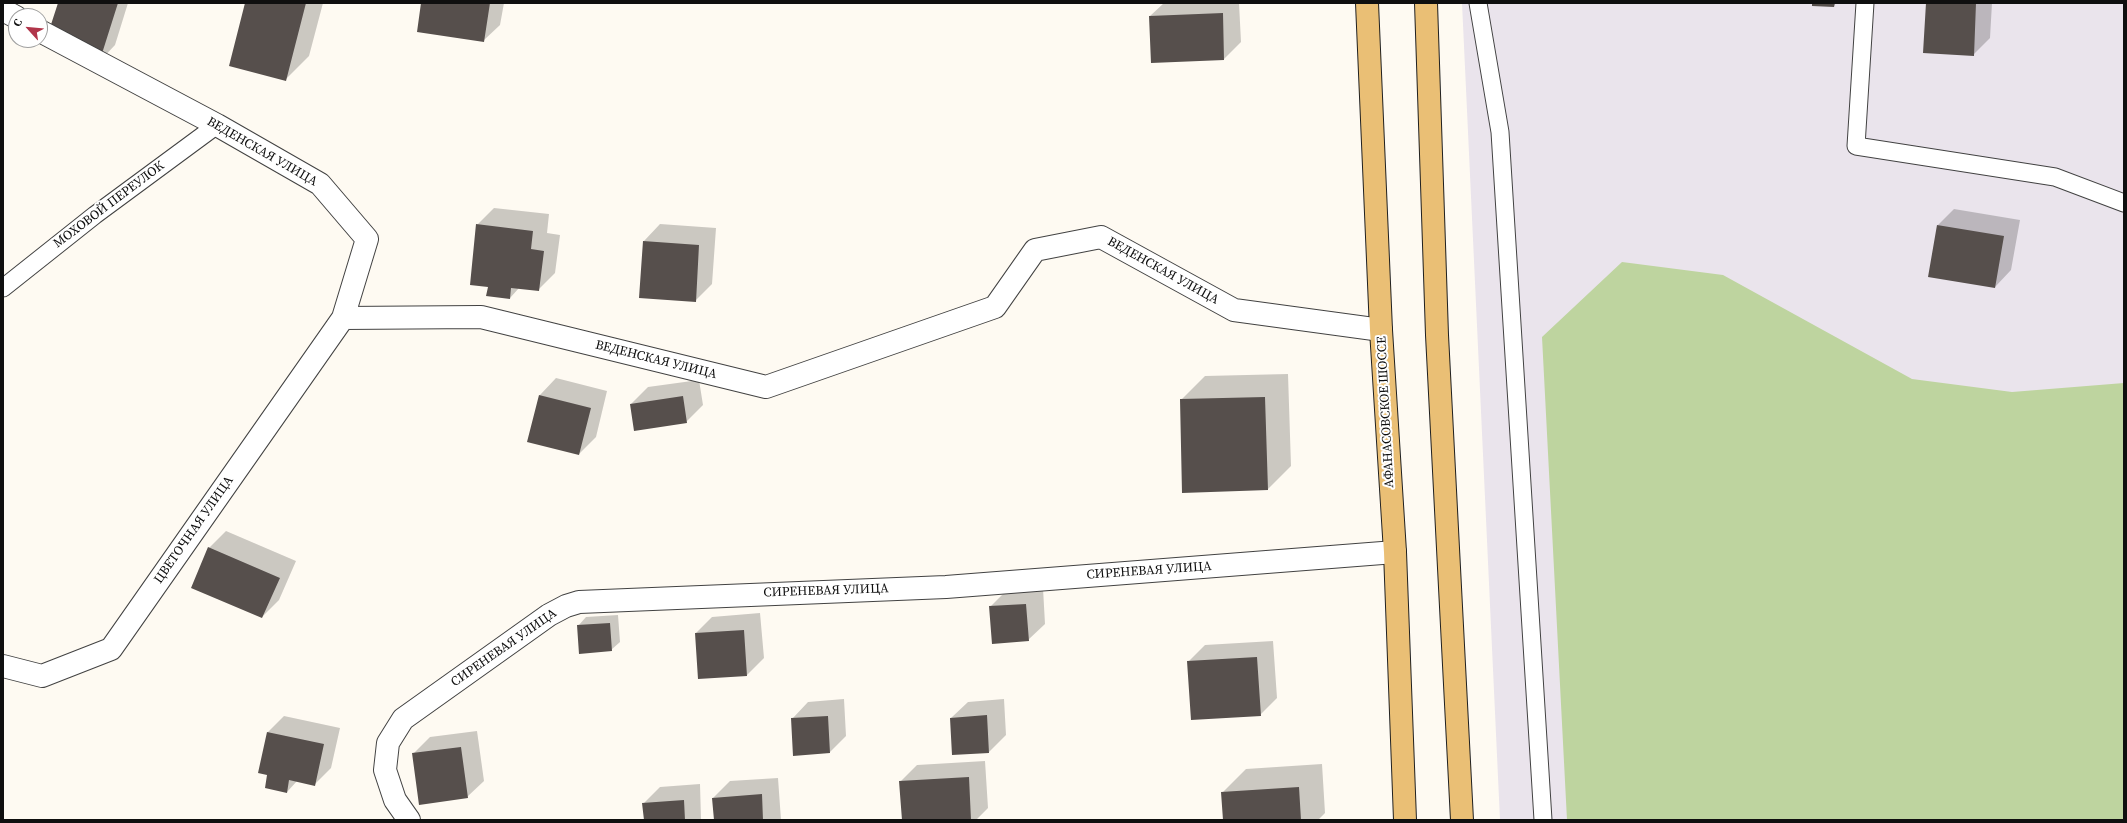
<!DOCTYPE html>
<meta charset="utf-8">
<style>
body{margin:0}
#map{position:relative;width:2127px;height:823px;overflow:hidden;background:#fefaf2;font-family:"Source Serif 4",serif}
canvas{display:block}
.frame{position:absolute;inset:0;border:4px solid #0f0f0f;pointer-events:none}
.north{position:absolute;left:8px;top:8px;width:40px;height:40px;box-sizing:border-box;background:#fff;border:1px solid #9f9f9f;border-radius:50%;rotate:297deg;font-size:11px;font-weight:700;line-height:16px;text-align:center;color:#0f0f0f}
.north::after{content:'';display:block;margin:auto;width:14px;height:18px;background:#b1354a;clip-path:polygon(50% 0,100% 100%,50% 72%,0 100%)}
</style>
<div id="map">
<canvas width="2127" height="823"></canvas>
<div class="frame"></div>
<div class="north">С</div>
</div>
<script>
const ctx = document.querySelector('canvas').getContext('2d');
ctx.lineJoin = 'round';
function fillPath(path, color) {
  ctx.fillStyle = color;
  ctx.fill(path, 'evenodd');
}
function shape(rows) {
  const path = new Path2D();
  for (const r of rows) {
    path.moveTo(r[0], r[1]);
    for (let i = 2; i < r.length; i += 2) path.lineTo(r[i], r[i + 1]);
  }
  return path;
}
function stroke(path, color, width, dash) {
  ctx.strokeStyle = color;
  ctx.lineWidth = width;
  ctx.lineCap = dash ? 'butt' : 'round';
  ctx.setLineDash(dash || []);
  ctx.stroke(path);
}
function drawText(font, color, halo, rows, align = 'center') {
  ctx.font = font + ' "Source Serif 4",serif';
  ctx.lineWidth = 4;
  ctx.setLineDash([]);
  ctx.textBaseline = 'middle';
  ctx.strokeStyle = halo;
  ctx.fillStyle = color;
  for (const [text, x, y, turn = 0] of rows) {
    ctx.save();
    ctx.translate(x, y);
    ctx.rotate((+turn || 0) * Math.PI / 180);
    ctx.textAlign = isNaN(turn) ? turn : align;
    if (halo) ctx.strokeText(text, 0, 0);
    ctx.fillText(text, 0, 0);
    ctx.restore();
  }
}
const industrial = shape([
 [1462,3,2124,3,2124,820,1500,820]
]);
const forest = shape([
 [1622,262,1723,275,1912,379,2012,392,2124,383,2124,820,1567,820,1542,337]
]);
const shadow = shape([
 [59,3,128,3,115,45,99,62],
 [246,3,323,3,309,56,285,80],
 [422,3,504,3,500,25,483,41],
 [1164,3,1239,3,1241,42,1224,59,1150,16],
 [1927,3,1992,3,1990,38,1973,55],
 [494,208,549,214,547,233,560,235,555,273,538,290,519,288,510,298,489,286,477,225],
 [1954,209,2020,220,2011,270,1995,287,1938,225],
 [660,224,716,228,712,284,695,301,644,241],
 [1288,374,1291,466,1267,490,1181,400,1205,376],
 [556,378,607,391,596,437,579,454,528,441,540,395],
 [699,380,703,405,686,422,631,404,648,387],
 [226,531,296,561,279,600,262,617,209,548],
 [1043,588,1045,624,1028,640,990,607,1007,590],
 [760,613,764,658,747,675,696,633,712,617],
 [618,615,620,642,611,650,578,626,586,617],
 [1273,641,1277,698,1260,715,1188,662,1205,645],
 [844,699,846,736,830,752,792,719,808,702],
 [1004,699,1006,735,989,752,951,718,968,702],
 [284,716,340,728,331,768,314,785,297,781,287,792,268,774,268,732],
 [477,731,484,781,467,797,413,754,430,737],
 [985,761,988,808,976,820,903,820,900,782,917,765],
 [1322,764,1325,813,1318,820,1224,820,1222,793,1246,769],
 [778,778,781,820,715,820,713,798,730,781],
 [700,784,701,820,645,820,644,803,660,787]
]);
const building = shape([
 [58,3,118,3,99,63,44,46],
 [245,3,306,3,286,81,229,66],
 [421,3,490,3,484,42,417,32],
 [1812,3,1835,3,1834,7,1812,6],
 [1926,3,1976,3,1974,56,1923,53],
 [1223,13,1224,60,1151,63,1149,16],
 [476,224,533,231,531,249,544,251,539,291,511,288,510,299,486,296,488,287,470,285],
 [1937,225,2004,236,1995,288,1928,277],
 [643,241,699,245,696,302,639,298],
 [539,395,591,408,579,455,527,442],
 [683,396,687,423,634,431,630,404],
 [1265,397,1268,490,1182,493,1180,399],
 [208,547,280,578,262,618,191,588],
 [1026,604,1029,641,992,644,989,606],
 [610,623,612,651,579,654,577,625],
 [744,630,747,676,698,679,695,633],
 [1257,657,1261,716,1191,720,1187,661],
 [987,715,989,753,952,755,950,718],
 [828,716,830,753,793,756,791,718],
 [267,732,324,744,315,786,289,780,287,793,265,788,267,775,258,773],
 [461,747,468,798,419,805,412,753],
 [969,777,971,820,902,820,899,781],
 [1299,787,1301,820,1223,820,1221,792],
 [762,794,763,820,714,820,712,798],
 [684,800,685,820,644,820,642,803]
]);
const service = shape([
 [1478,3,1500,132,1543,820],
 [1865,3,1856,146,2055,177,2124,203],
 [3,288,95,215,217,125]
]);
const minor = shape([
 [3,10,16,17],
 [343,318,481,317,766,387,995,307,1035,250,1101,237,1234,310,1381,330],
 [3,666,42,676,111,649,343,318,367,239,320,184,217,125,40,31],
 [409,820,395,800,385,770,388,743,403,719,549,615,566,606,579,602,946,587,1395,552]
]);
const primary = shape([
 [1367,3,1381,330,1395,552,1405,820],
 [1426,3,1437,335,1462,820]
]);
const streetNames = [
 ["ВЕДЕНСКАЯ УЛИЦА",262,152,30],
 ["МОХОВОЙ ПЕРЕУЛОК",109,205,-37],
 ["ВЕДЕНСКАЯ УЛИЦА",1163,271,29],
 ["ВЕДЕНСКАЯ УЛИЦА",656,360,14],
 ["АФАНАСОВСКОЕ ШОССЕ",1386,412,-93],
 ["ЦВЕТОЧНАЯ УЛИЦА",194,530,-55],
 ["СИРЕНЕВАЯ УЛИЦА",1149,571,-4],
 ["СИРЕНЕВАЯ УЛИЦА",826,591,-2],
 ["СИРЕНЕВАЯ УЛИЦА",504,648,-35]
];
fillPath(industrial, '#eae4ec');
fillPath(forest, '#bed49f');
fillPath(shadow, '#0003');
fillPath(building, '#564f4c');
stroke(service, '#424242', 19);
stroke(minor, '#424242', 24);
stroke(primary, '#202020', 24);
stroke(service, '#fff', 17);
stroke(minor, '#fff', 22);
stroke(primary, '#eabf75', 22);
drawText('13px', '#0f0f0f', '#fff', streetNames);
</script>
